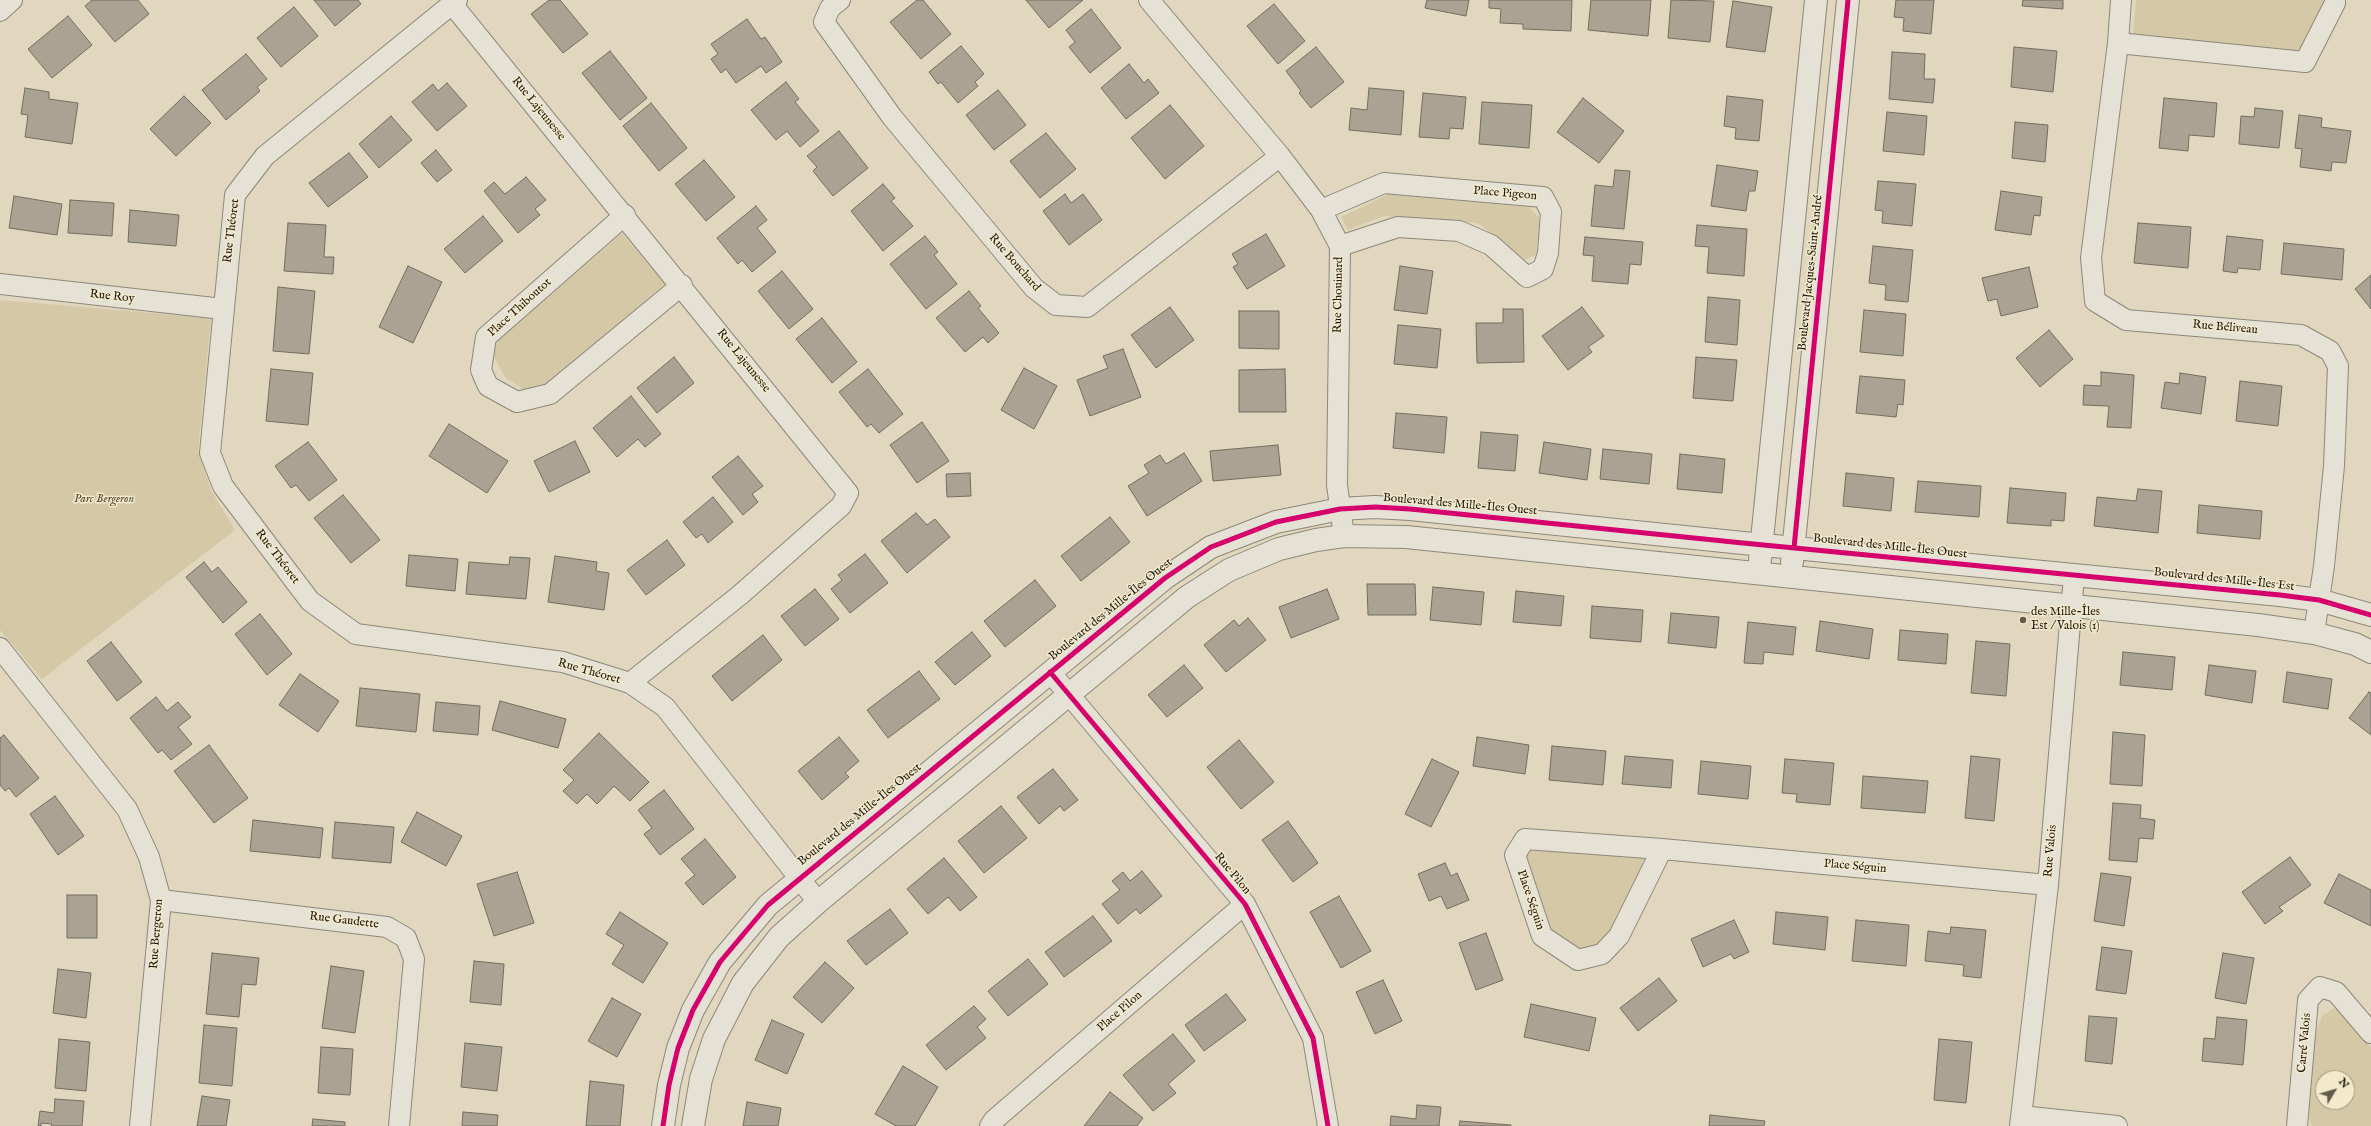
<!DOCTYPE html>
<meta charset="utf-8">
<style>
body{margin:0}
#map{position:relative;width:2371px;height:1126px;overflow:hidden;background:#e0d7be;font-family:"IM FELL English",serif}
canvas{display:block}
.north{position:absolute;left:2315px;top:1070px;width:40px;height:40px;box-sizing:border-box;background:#f3eacc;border:1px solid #9e9680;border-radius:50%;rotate:52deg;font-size:11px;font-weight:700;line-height:16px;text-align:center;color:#1f170e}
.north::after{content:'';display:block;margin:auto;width:14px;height:18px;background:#635a4c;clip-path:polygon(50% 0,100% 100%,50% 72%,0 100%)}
</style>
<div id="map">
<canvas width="2371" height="1126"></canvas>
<div class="north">N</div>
</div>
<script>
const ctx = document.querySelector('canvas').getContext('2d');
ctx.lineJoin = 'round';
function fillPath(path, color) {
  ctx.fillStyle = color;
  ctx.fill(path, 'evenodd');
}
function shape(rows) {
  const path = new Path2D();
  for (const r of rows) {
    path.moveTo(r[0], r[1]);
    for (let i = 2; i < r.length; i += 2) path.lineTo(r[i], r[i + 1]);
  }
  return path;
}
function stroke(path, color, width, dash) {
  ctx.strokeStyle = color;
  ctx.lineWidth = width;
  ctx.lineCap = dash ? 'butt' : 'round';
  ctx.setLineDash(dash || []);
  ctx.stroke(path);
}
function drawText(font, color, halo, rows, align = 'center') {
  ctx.font = font + ' "IM FELL English",serif';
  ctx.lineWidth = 3;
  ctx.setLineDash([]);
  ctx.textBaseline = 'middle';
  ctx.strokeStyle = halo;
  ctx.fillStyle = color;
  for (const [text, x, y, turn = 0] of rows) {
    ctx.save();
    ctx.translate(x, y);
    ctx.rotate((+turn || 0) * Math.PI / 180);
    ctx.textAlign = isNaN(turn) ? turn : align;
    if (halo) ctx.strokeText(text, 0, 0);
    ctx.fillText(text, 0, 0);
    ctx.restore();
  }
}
const green = shape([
 [2136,0,2325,0,2326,3,2299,53,2133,38],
 [1389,194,1529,207,1540,218,1536,254,1525,260,1478,223,1384,216,1348,230,1341,217],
 [622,233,665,284,548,384,524,390,506,378,492,354,497,341],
 [0,300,211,318,198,452,212,492,235,530,42,679,0,630],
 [1530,848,1646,856,1612,935,1598,948,1581,954,1547,931,1524,860],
 [2334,1008,2346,1017,2371,1047,2371,1126,2312,1126,2309,1118,2315,1033,2322,1016],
 [2323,1078,2347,1078,2347,1102,2323,1102]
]);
const building = shape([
 [92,0,138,0,149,14,115,42,85,6,92,0],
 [314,0,358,0,361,4,335,26,314,0],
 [549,0,560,0,588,34,563,53,531,14,549,0],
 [917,0,923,0,951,34,921,59,890,22,917,0],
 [1026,0,1083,0,1049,28,1026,0],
 [1427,0,1469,0,1466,16,1425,8,1427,0],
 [1489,0,1572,0,1571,31,1523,29,1523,24,1500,23,1501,9,1489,8,1489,0],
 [1591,0,1651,0,1648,36,1588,30,1591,0],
 [1671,0,1714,1,1710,42,1668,38,1671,0],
 [1896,0,1934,0,1931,34,1903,31,1904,18,1894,17,1896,0],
 [2023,0,2063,0,2063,9,2022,6,2023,0],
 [1733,1,1772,7,1765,52,1726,47,1733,1],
 [1274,4,1305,41,1278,64,1247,26,1274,4],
 [294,7,318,36,281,67,257,38,294,7],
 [1091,9,1121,48,1090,73,1069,47,1075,42,1066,30,1091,9],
 [68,16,92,45,52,78,28,49,68,16],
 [747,19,761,39,765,37,782,62,766,73,761,66,736,83,726,69,721,73,711,59,718,54,711,44,747,19],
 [961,46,984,74,975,82,978,86,958,103,941,82,938,84,929,72,961,46],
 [1316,47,1344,82,1311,108,1299,93,1301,91,1286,71,1316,47],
 [2014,47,2057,51,2053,92,2011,87,2014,47],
 [610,51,647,98,620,120,582,73,610,51],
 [1892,52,1925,54,1924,79,1935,79,1933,103,1889,99,1892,52],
 [246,54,267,79,257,87,260,91,226,120,202,90,246,54],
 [1129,64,1144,83,1148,79,1159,93,1126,119,1101,88,1129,64],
 [786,82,799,99,795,102,819,131,800,147,787,131,776,140,751,110,786,82],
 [447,83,467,106,437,131,412,102,433,84,438,91,447,83],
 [25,88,49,92,49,99,78,103,72,144,25,137,28,115,21,114,25,88],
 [1369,88,1404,91,1401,135,1349,130,1351,108,1367,110,1369,88],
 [998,90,1026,125,994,150,966,115,998,90],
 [1423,93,1466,97,1463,129,1450,128,1449,139,1419,137,1423,93],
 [184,96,211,123,176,156,150,129,184,96],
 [1727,96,1763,100,1759,141,1735,139,1736,128,1724,126,1727,96],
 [1583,98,1624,131,1599,163,1557,132,1583,98],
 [2164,98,2217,103,2214,137,2189,135,2188,151,2159,148,2164,98],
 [1482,102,1532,105,1529,148,1479,144,1482,102],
 [651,103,687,148,659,171,623,126,651,103],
 [1170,105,1204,146,1165,179,1131,138,1170,105],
 [2255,108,2283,111,2279,148,2239,144,2241,116,2254,117,2255,108],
 [1887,112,1927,116,1924,155,1883,151,1887,112],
 [2299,115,2322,118,2321,127,2351,131,2346,163,2332,162,2331,171,2300,167,2302,149,2295,148,2299,115],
 [391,116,412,140,379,168,359,144,391,116],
 [2015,122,2048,125,2045,162,2012,158,2015,122],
 [839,131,868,168,833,196,813,171,817,167,807,156,839,131],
 [1046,133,1076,169,1040,198,1010,161,1046,133],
 [436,150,452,170,437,182,421,163,436,150],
 [349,153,368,177,328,207,309,183,349,153],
 [704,160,735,197,706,221,675,184,704,160],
 [1717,165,1758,171,1755,191,1749,191,1746,211,1711,206,1717,165],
 [1615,170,1630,171,1624,229,1591,226,1595,185,1613,187,1615,170],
 [526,177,546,200,535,209,540,215,518,233,484,191,494,182,505,194,526,177],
 [1878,181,1916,184,1912,226,1882,223,1883,211,1875,210,1878,181],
 [883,184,895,198,891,201,913,226,883,251,851,211,883,184],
 [2001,191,2042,197,2040,216,2034,215,2031,235,1995,230,2001,191],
 [1065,194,1071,203,1083,194,1102,220,1069,245,1043,211,1065,194],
 [14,196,62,204,57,235,9,228,14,196],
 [70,200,114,203,112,236,68,233,70,200],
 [756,206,767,220,757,228,776,252,752,272,742,260,738,264,717,238,756,206],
 [130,210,179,215,176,246,128,242,130,210],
 [483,216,503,241,465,273,444,249,483,216],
 [288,223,326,225,324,257,334,257,333,274,284,271,288,223],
 [2138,223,2191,227,2188,268,2134,263,2138,223],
 [1697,225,1747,229,1744,276,1707,273,1709,247,1695,246,1697,225],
 [1266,234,1285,266,1247,289,1233,267,1238,264,1232,254,1266,234],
 [925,236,938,252,934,255,957,284,926,309,890,264,925,236],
 [2227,236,2263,240,2260,270,2238,268,2237,273,2223,271,2227,236],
 [1585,237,1643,242,1641,265,1630,264,1628,284,1592,281,1594,256,1583,255,1585,237],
 [2284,243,2344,249,2342,280,2281,274,2284,243],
 [1873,246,1913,250,1908,302,1885,300,1886,285,1869,283,1873,246],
 [408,266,442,282,413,343,379,327,408,266],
 [1400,266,1433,271,1427,314,1394,310,1400,266],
 [2029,267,2038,307,2001,316,1997,299,1988,301,1982,278,2029,267],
 [782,271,813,309,789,329,758,291,782,271],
 [2371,275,2371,309,2355,289,2371,275],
 [278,287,315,291,309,354,273,351,278,287],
 [969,291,981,306,978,308,999,333,988,343,983,337,965,352,936,318,969,291],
 [1708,297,1740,300,1737,345,1705,342,1708,297],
 [1170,307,1194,340,1156,368,1131,335,1170,307],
 [1582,307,1604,336,1588,347,1592,352,1568,370,1542,336,1582,307],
 [1503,309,1523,309,1524,362,1477,363,1476,323,1503,323,1503,309],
 [1864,310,1906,314,1903,356,1860,352,1864,310],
 [1239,311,1279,311,1279,349,1239,348,1239,311],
 [822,318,857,362,832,383,796,339,822,318],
 [1398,325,1441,329,1437,368,1394,364,1398,325],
 [2049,330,2073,359,2040,387,2016,358,2049,330],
 [1123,349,1141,397,1090,416,1077,380,1108,368,1103,356,1123,349],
 [674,357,694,383,657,413,637,388,674,357],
 [1696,357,1737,360,1733,401,1693,398,1696,357],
 [1024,368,1057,386,1034,429,1001,410,1024,368],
 [271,369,313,373,308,425,266,421,271,369],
 [868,369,903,414,879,433,871,424,867,427,839,392,868,369],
 [1285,369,1286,412,1239,412,1239,370,1285,369],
 [2101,372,2134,375,2131,428,2107,427,2109,406,2083,405,2084,385,2101,386,2101,372],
 [2180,373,2206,377,2201,414,2161,408,2165,382,2179,384,2180,373],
 [1860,376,1905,380,1903,405,1898,404,1896,417,1856,413,1860,376],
 [2240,381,2282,386,2278,426,2236,421,2240,381],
 [631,396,661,434,645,447,638,439,617,457,593,428,631,396],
 [1396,413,1447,417,1444,453,1393,448,1396,413],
 [922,422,949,461,917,483,890,445,922,422],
 [449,424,508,461,487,493,429,456,449,424],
 [1481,432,1518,435,1515,471,1478,468,1481,432],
 [575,441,590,472,549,492,534,461,575,441],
 [308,442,337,480,309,501,296,485,291,488,275,466,308,442],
 [1544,442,1591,449,1587,480,1539,473,1544,442],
 [1278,445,1281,475,1213,481,1210,451,1278,445],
 [1603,449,1652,454,1649,484,1600,479,1603,449],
 [1184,453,1202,481,1147,516,1128,486,1149,473,1144,465,1160,455,1166,464,1184,453],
 [1680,454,1725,459,1722,493,1677,489,1680,454],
 [738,456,763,486,752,494,758,502,743,515,712,477,738,456],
 [970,473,971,496,947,497,946,474,970,473],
 [1846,473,1894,478,1891,511,1843,506,1846,473],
 [1918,481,1981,486,1979,517,1915,512,1918,481],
 [2010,488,2066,493,2064,521,2051,520,2051,526,2007,523,2010,488],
 [2138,489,2162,491,2158,533,2094,526,2097,497,2136,501,2138,489],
 [343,495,380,540,351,563,314,518,343,495],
 [713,497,733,522,708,543,702,534,696,538,683,522,713,497],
 [2199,505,2262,511,2260,539,2197,533,2199,505],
 [916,513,927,525,935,519,950,537,907,573,881,541,916,513],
 [1110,517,1130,542,1081,581,1061,556,1110,517],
 [667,540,685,565,646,595,627,570,667,540],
 [865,554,888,583,850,613,831,589,842,580,838,575,865,554],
 [409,555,458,559,455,591,406,586,409,555],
 [555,556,597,562,596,571,609,573,604,610,548,602,555,556],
 [510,557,530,558,526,599,466,594,469,562,509,565,510,557],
 [204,562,212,572,218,567,247,602,223,623,186,577,204,562],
 [1035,580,1056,606,1005,647,984,621,1035,580],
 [1367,584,1415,584,1416,615,1368,615,1367,584],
 [1433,587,1484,592,1481,625,1430,620,1433,587],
 [815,589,839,619,805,646,781,616,815,589],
 [1327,589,1339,619,1291,638,1279,607,1327,589],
 [1516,591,1564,596,1561,626,1513,622,1516,591],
 [1592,606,1643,610,1641,642,1590,638,1592,606],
 [1671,613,1719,617,1716,648,1668,643,1671,613],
 [260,614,292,654,267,675,235,634,260,614],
 [1248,618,1266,640,1226,672,1204,645,1234,620,1239,626,1248,618],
 [1820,621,1873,629,1869,659,1816,651,1820,621],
 [1748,622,1796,627,1793,655,1764,652,1763,664,1744,663,1748,622],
 [1900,630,1948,634,1946,664,1898,660,1900,630],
 [972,632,991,656,955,685,935,662,972,632],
 [763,635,782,660,732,701,712,676,763,635],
 [1976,641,2010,644,2006,696,1971,693,1976,641],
 [111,642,142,682,117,701,87,661,111,642],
 [2123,652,2175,657,2172,690,2120,685,2123,652],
 [1184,665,1203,688,1167,717,1148,695,1184,665],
 [2209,665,2256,671,2252,703,2205,695,2209,665],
 [919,671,940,699,888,738,867,710,919,671],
 [2287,672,2332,679,2328,709,2283,702,2287,672],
 [300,674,339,701,318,732,279,705,300,674],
 [360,688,420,694,416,732,356,726,360,688],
 [2369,692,2371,693,2371,735,2349,718,2369,692],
 [156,697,167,711,178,702,191,717,178,727,192,744,171,760,162,750,158,753,130,718,156,697],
 [500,701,566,719,558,748,492,730,500,701],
 [436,702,480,706,478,735,433,731,436,702],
 [2113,732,2145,735,2142,786,2110,784,2113,732],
 [599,733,649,782,630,801,614,786,597,804,587,794,577,804,563,791,574,780,563,770,599,733],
 [4,735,39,778,16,797,9,788,5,791,0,785,0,738,4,735],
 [839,737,859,761,845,773,849,777,822,800,798,771,839,737],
 [1477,737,1529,745,1525,774,1473,766,1477,737],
 [1239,740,1274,782,1241,809,1207,767,1239,740],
 [209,745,248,798,214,823,174,771,209,745],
 [1552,746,1606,751,1603,785,1549,780,1552,746],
 [1625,756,1673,760,1671,788,1622,784,1625,756],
 [1971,756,2000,759,1994,821,1965,818,1971,756],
 [1432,759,1459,772,1431,827,1405,814,1432,759],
 [1785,759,1834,763,1830,805,1796,802,1797,794,1782,793,1785,759],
 [1701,761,1751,766,1748,799,1698,794,1701,761],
 [1053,769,1078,800,1064,811,1060,806,1039,824,1017,797,1053,769],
 [1863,776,1928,781,1925,813,1861,808,1863,776],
 [664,790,694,829,660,855,644,834,652,828,638,810,664,790],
 [55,796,84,836,58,855,30,814,55,796],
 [2113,803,2141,805,2140,818,2155,820,2153,839,2139,838,2137,862,2109,860,2113,803],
 [1001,806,1027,838,984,873,958,841,1001,806],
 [417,812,462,836,446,866,401,842,417,812],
 [253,820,323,828,320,858,250,851,253,820],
 [1288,821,1318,863,1293,882,1262,840,1288,821],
 [335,822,394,827,391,863,332,858,335,822],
 [705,839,736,877,703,905,685,883,695,875,681,859,705,839],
 [2290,857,2311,885,2279,907,2283,911,2265,924,2242,892,2290,857],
 [944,858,977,897,960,911,948,897,928,914,907,889,944,858],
 [1445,863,1451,876,1457,873,1469,900,1447,909,1441,896,1429,901,1418,874,1445,863],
 [1142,871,1162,896,1140,914,1136,909,1118,924,1102,904,1120,890,1112,881,1123,872,1130,881,1142,871],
 [517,872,534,923,494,936,477,884,517,872],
 [2101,873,2131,877,2124,926,2094,921,2101,873],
 [2339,874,2371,890,2371,926,2324,903,2339,874],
 [67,895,97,895,97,938,67,938,67,895],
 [1339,896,1371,951,1341,968,1310,912,1339,896],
 [890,909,908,933,866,965,847,941,890,909],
 [620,912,668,943,643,983,612,964,624,945,606,934,620,912],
 [1776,912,1828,917,1825,950,1773,944,1776,912],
 [1093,916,1112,941,1064,977,1045,952,1093,916],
 [1734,920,1749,952,1734,959,1731,954,1703,967,1691,939,1734,920],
 [1856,920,1909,925,1906,966,1852,961,1856,920],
 [1951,927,1986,930,1981,978,1963,976,1964,965,1925,961,1928,931,1950,934,1951,927],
 [1486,933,1503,980,1476,990,1459,943,1486,933],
 [2102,947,2132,951,2126,994,2096,990,2102,947],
 [212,953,259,958,256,985,242,984,239,1017,206,1014,212,953],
 [2223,953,2254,958,2246,1004,2215,998,2223,953],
 [1028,959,1048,984,1008,1016,988,991,1028,959],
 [474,961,504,964,501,1005,470,1002,474,961],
 [825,962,854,988,822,1023,793,997,825,962],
 [331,966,364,971,355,1033,322,1028,331,966],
 [58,969,91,973,86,1018,53,1013,58,969],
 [1659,978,1677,1001,1638,1031,1620,1008,1659,978],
 [1383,980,1402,1021,1375,1034,1356,992,1383,980],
 [1226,994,1246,1020,1204,1051,1185,1025,1226,994],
 [612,998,641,1014,617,1057,588,1041,612,998],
 [1531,1004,1596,1018,1589,1051,1524,1037,1531,1004],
 [974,1006,986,1019,977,1027,986,1038,946,1070,926,1045,974,1006],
 [2089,1016,2117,1018,2112,1064,2085,1061,2089,1016],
 [2217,1017,2247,1020,2243,1065,2202,1061,2204,1038,2215,1039,2217,1017],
 [772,1020,804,1034,787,1074,755,1060,772,1020],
 [204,1025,237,1028,232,1086,199,1083,204,1025],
 [1173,1034,1195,1061,1168,1084,1176,1093,1153,1111,1123,1075,1173,1034],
 [59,1039,90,1042,86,1091,55,1088,59,1039],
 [1939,1039,1972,1042,1966,1103,1934,1100,1939,1039],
 [465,1043,502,1047,497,1091,461,1087,465,1043],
 [321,1047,353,1049,350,1095,318,1093,321,1047],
 [903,1066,938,1087,915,1126,896,1126,875,1114,903,1066],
 [590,1081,624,1085,620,1126,586,1126,590,1081],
 [1110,1092,1143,1118,1137,1126,1084,1126,1110,1092],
 [202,1096,230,1100,226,1126,197,1126,202,1096],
 [55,1099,84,1101,82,1126,51,1126,52,1124,41,1123,41,1126,38,1126,40,1111,54,1113,55,1099],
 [747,1102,781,1108,778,1126,743,1126,747,1102],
 [1417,1105,1441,1107,1439,1126,1390,1126,1391,1116,1416,1119,1417,1105],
 [463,1112,498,1115,497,1126,462,1126,463,1112],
 [1710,1115,1765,1121,1764,1126,1709,1126,1710,1115],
 [313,1119,345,1122,345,1126,312,1126,313,1119],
 [1460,1121,1511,1125,1511,1126,1459,1126,1460,1121]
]);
const minor = shape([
 [457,0,265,156,235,195,210,453,223,486,310,601,356,634,563,662,630,683,665,707,818,902],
 [840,0,830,8,824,22,892,117,1034,288,1056,305,1087,307,1280,156],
 [1149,0,1280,156,1321,210,1340,246,1337,485,1344,536],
 [2121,0,2118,43,2091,258,2095,301,2126,320,2301,335,2330,351,2338,366,2334,466,2324,566,2314,633],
 [452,4,848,493,841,506,740,595,630,683],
 [0,11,12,0],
 [2118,43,2305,62,2335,3,2335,0],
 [1321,210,1384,183,1543,197,1551,212,1548,253,1543,269,1527,277,1491,245,1459,231,1398,227,1340,246],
 [625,215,486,337,481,370,488,386,517,402,550,394,682,285],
 [0,284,223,309],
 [0,648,127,809,149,857,161,900,140,1126],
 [1050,672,1245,904,1313,1038,1328,1126],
 [1662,849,1619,936,1602,954,1578,960,1542,936,1515,855,1525,839,1662,849,2048,885],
 [161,900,387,927,406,938,414,959,399,1126],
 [2021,1116,2117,1126],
 [990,1126,994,1120,1245,904],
 [2020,1126,2048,885,2074,576],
 [2297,1126,2308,1000,2320,987,2336,992,2371,1033]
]);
const tertiary = shape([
 [1760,560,1816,0],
 [1792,562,1848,0],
 [663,1126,669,1085,678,1048,693,1010,720,962,768,905,1165,578,1211,547,1276,522,1340,509,1375,507,1410,509,1743,543,2280,595,2319,600,2371,615],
 [693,1126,701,1079,714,1039,743,983,779,937,818,902,1187,597,1229,570,1279,549,1316,540,1344,536,1406,537,2258,625,2314,633,2355,644,2371,652]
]);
const cycleway = shape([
 [1794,548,1848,0],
 [1050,672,1245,904,1313,1038,1328,1126],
 [663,1126,669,1085,678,1048,693,1010,720,962,768,905,1165,578,1211,547,1276,522,1340,509,1375,507,1410,509,1743,543,2280,595,2319,600,2371,615]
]);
const markers = [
 [2023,620,4,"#635a4c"]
];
const streetNames = [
 ["Rue Lajeunesse",538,109,51],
 ["Place Pigeon",1505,194,5],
 ["Rue Théoret",232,231,-83],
 ["Rue Bouchard",1014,263,49],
 ["Boulevard Jacques-Saint-André",1811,273,-84],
 ["Rue Chouinard",1339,295,-89],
 ["Rue Roy",112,297,6],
 ["Place Thiboutot",520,308,-42],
 ["Rue Béliveau",2225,328,5],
 ["Rue Lajeunesse",743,361,51],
 ["Boulevard des Mille-Îles Ouest",1460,505,5],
 ["Boulevard des Mille-Îles Ouest",1890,547,6],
 ["Rue Théoret",277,557,53],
 ["Boulevard des Mille-Îles Est",2224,580,6],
 ["Boulevard des Mille-Îles Ouest",1111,610,-39],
 ["Rue Théoret",589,672,16],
 ["Boulevard des Mille-Îles Ouest",860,815,-39],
 ["Rue Valois",2051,851,-85],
 ["Place Séguin",1855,867,5],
 ["Rue Pilon",1232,874,50],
 ["Place Séguin",1530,900,71],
 ["Rue Gaudette",344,921,7],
 ["Rue Bergeron",157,934,-86],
 ["Place Pilon",1120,1012,-41],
 ["Carré Valois",2305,1043,-85]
];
const parkNames = [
 ["Parc Bergeron",104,500]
];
const poiNames = [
 ["des Mille-Îles",2031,613],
 ["Est / Valois (1)",2031,627]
];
fillPath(green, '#d4c8a7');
fillPath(building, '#aaa393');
stroke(building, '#736d60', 1);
stroke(minor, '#8d8779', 22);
stroke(tertiary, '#8d8779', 24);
stroke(minor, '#e5e1d5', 20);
stroke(tertiary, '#e5e1d5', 22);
stroke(cycleway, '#d6006c', 5);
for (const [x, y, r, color] of markers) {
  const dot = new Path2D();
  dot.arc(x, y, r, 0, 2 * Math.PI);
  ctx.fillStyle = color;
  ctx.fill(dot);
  stroke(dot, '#f3eacc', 1.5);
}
drawText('12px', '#1f170e', '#f3eacc', streetNames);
drawText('italic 12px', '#524936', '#f3eacc', parkNames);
drawText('12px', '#1f170e', '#f3eacc', poiNames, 'left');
</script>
